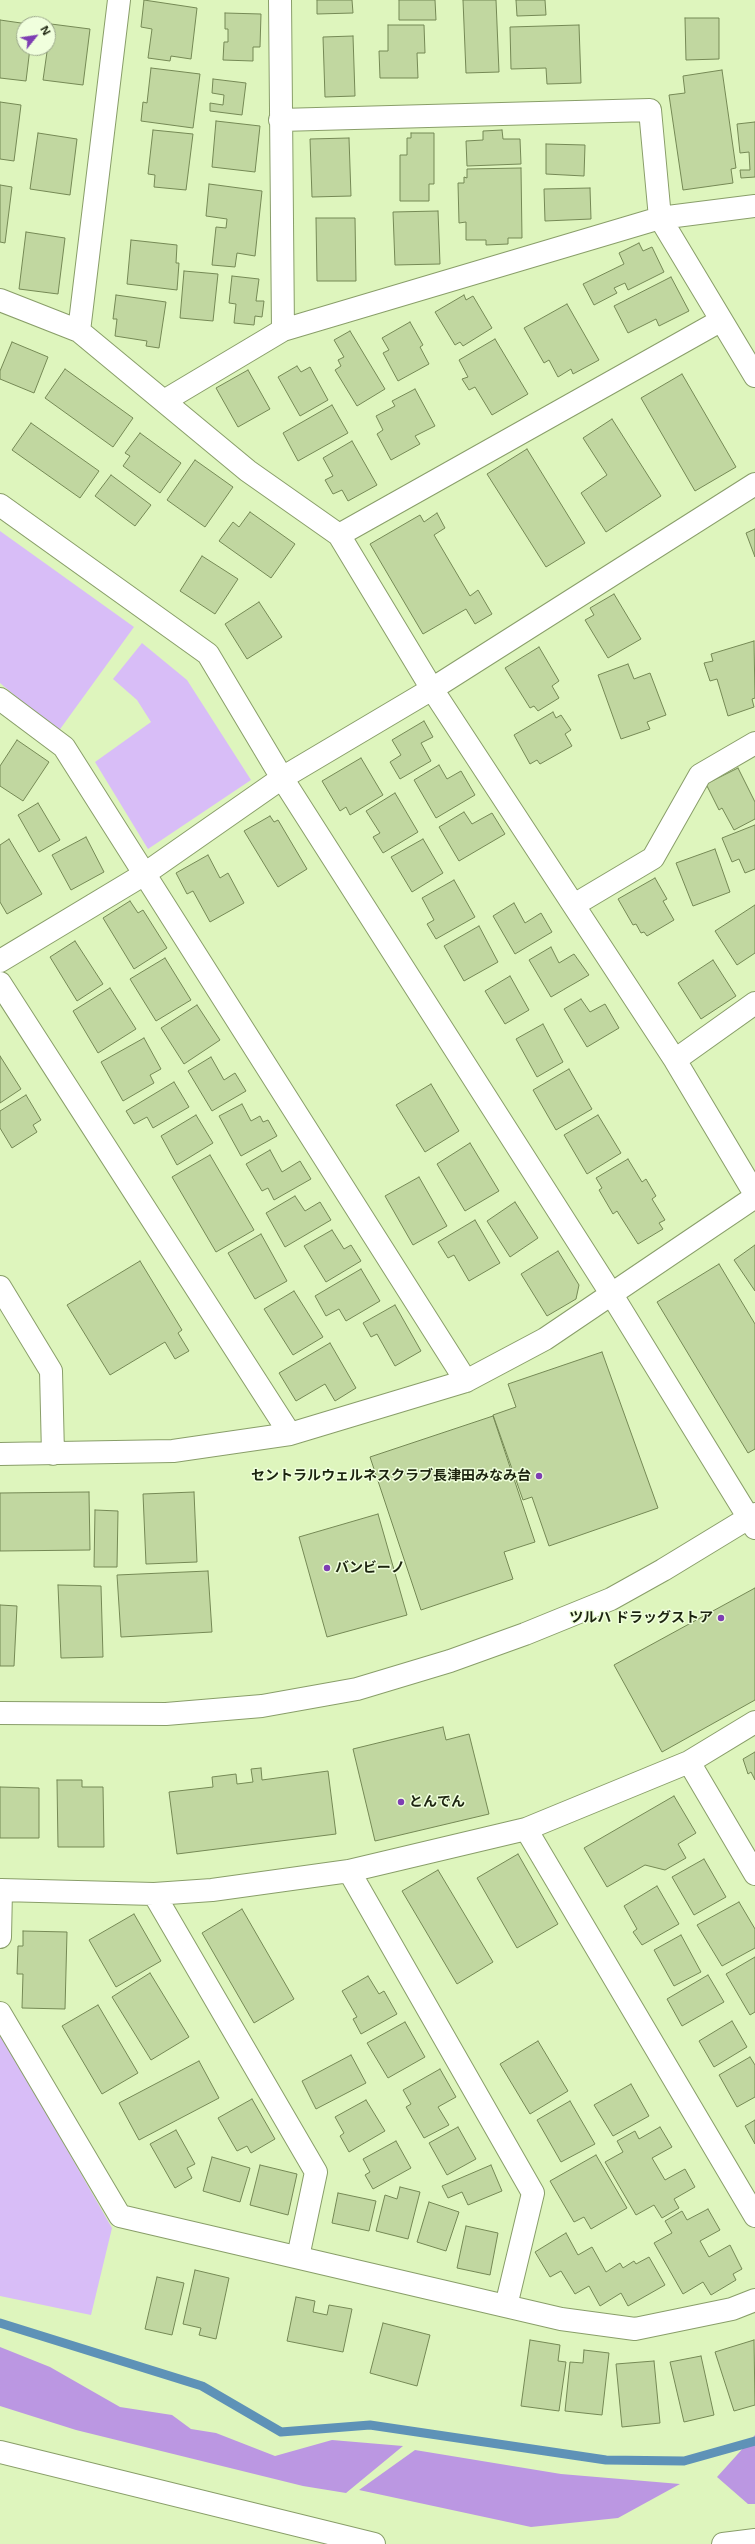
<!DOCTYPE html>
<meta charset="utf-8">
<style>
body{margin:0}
#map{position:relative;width:755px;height:2544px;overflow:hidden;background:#def5bd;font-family:"Open Sans",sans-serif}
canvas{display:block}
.north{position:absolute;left:16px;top:16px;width:40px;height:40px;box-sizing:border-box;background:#f0ffdd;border:1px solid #9ba78b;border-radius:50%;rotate:60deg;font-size:11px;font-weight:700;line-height:16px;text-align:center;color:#1c240f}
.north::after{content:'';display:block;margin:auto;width:14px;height:18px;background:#7e3eb3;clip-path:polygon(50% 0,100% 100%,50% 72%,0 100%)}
</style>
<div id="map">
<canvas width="755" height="2544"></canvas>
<div class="north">N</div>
</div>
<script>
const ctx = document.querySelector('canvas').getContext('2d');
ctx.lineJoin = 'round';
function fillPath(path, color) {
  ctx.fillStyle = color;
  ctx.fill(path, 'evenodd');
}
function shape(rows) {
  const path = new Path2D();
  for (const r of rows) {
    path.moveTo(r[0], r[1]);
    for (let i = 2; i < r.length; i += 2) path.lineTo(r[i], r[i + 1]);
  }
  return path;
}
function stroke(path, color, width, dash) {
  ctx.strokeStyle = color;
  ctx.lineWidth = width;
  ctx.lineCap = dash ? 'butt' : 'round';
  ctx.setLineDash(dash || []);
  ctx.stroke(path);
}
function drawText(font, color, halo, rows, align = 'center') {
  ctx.font = font + ' "Open Sans","Noto Sans JP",sans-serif';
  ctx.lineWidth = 3;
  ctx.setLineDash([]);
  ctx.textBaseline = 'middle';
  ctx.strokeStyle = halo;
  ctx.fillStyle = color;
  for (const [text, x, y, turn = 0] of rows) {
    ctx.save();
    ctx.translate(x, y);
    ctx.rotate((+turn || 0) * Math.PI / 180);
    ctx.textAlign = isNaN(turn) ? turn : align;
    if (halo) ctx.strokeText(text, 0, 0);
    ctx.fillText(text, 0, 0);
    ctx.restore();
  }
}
const green = shape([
 [0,531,134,627,58,732,0,683],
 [142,643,187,680,251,780,148,849,95,762,151,722,137,700,113,679],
 [0,2032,112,2228,91,2315,0,2296]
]);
const forest = shape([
 [0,2347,50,2367,120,2407,172,2415,191,2429,216,2433,275,2456,332,2440,403,2446,346,2493,303,2486,76,2430,0,2406],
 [755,2435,755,2504,748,2504,717,2477],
 [415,2450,561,2474,680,2484,618,2518,531,2527,359,2490]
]);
const stream = shape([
 [0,2323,202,2386,281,2432,370,2425,606,2460,684,2461,755,2441]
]);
const building = shape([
 [144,0,197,8,191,59,171,56,170,61,148,58,152,29,141,27,144,0],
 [317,0,352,0,353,13,317,14,317,0],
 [399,0,435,0,436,20,399,20,399,0],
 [463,0,496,0,499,72,466,73,463,0],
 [516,0,545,0,546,15,517,16,516,0],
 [225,13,261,14,260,47,253,47,253,61,223,60,224,42,228,42,228,29,225,29,225,13],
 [685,18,719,18,719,59,686,60,685,18],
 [0,20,28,24,24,24,24,48,30,48,26,81,0,78,0,20],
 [51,24,90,29,83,85,43,80,51,24],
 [388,25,424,25,425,53,417,53,418,78,380,78,379,51,388,51,388,25],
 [579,25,581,83,547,84,546,68,511,69,510,27,579,25],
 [353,36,355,96,325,97,323,37,353,36],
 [151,68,200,74,193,128,141,121,143,102,147,103,151,68],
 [722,70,736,168,731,169,733,183,683,190,669,95,685,93,683,76,722,70],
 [213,79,246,83,242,115,210,111,210,103,223,105,224,95,212,93,213,79],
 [0,102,21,105,14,161,0,159,0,102],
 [216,121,260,126,255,172,212,167,216,121],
 [755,122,755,177,741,178,740,170,750,170,749,152,740,153,737,124,755,122],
 [153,130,193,134,186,190,154,187,155,175,148,174,153,130],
 [502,130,503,139,520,139,521,164,467,166,466,141,483,140,483,131,502,130],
 [38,133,77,139,70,195,30,189,38,133],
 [411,133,434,133,434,184,429,184,429,201,400,201,400,155,407,155,407,138,411,138,411,133],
 [349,138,351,196,312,197,310,139,349,138],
 [546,144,585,145,584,176,546,174,546,144],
 [521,168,522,238,508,238,508,244,486,245,486,240,466,240,466,222,459,223,458,183,464,183,464,177,467,178,467,169,521,168],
 [209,184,262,191,255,256,237,253,235,267,212,265,216,227,226,228,227,219,206,216,209,184],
 [0,185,12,187,5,243,0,242,0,185],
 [590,188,591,219,545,221,544,189,590,188],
 [438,211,440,264,395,265,393,212,438,211],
 [316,218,355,218,356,281,317,281,316,218],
 [26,232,65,238,58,294,19,289,26,232],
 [131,240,177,245,176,263,179,263,177,290,127,284,131,240],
 [639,243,643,251,652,247,664,272,628,290,625,283,614,288,617,293,594,305,583,284,624,264,619,253,639,243],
 [184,271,218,274,213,321,180,318,184,271],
 [232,276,259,279,256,301,264,301,262,317,255,316,254,325,234,323,236,304,229,303,232,276],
 [671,277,689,311,659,326,656,319,628,333,614,306,671,277],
 [116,295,166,302,159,348,146,346,147,341,115,336,117,319,113,319,116,295],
 [464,295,466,300,473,296,492,328,463,346,460,342,455,345,435,312,464,295],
 [567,304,599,360,573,374,571,369,558,377,549,360,544,363,524,328,567,304],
 [410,322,423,345,420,347,429,364,398,381,383,353,389,350,382,338,410,322],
 [350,331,385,389,357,406,335,370,341,366,338,360,344,357,334,340,350,331],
 [495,339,528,394,492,415,475,387,469,390,462,379,468,377,459,360,495,339],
 [12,342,48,357,34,393,0,379,0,371,12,342],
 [297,366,301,372,310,367,328,400,300,416,278,377,297,366],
 [65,369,133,418,113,447,45,398,65,369],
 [248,370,270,409,238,427,216,388,248,370],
 [682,374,736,467,695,491,641,398,682,374],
 [415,389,435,426,415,436,420,444,391,460,377,434,383,430,376,416,395,406,392,401,415,389],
 [332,405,348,433,298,461,283,433,332,405],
 [612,419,661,496,606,532,581,493,607,475,583,438,612,419],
 [31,423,99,471,80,498,12,450,31,423],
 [140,433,181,463,160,493,123,466,130,456,125,453,140,433],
 [352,441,377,485,348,501,342,490,333,494,325,480,333,476,323,458,352,441],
 [527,449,585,543,546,567,487,474,527,449],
 [195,460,233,487,205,527,167,500,195,460],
 [111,475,151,505,135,526,95,496,111,475],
 [250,512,295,544,271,578,219,541,233,522,239,527,250,512],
 [437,513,445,528,434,535,470,596,478,590,492,614,475,624,466,609,423,634,370,544,420,515,424,522,437,513],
 [755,529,755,557,746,533,755,529],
 [202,556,238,579,215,614,180,591,202,556],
 [614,594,641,639,608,658,585,620,594,615,590,608,614,594],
 [259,602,282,637,247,659,225,624,259,602],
 [754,641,755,698,752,699,754,707,728,716,717,679,710,681,704,663,713,661,711,654,754,641],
 [539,647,559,681,552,686,559,698,538,711,534,706,530,708,505,668,539,647],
 [628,664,634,679,650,673,666,715,647,722,650,729,621,739,598,675,628,664],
 [553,712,556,718,561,715,571,730,565,734,572,746,540,764,537,760,530,764,514,735,553,712],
 [424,721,433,737,421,743,431,761,400,779,390,762,401,755,392,740,424,721],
 [17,740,49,762,23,801,0,786,0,766,17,740],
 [361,758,383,795,350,815,346,807,340,811,322,781,361,758],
 [439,765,447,779,461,771,475,795,436,818,414,780,439,765],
 [738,768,755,802,755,819,734,830,722,808,719,810,706,784,738,768],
 [395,793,418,832,383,853,373,837,380,833,366,811,395,793],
 [38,803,60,840,39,852,18,815,38,803],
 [464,812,472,824,492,813,505,834,459,861,439,827,464,812],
 [270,816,274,822,278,820,307,869,278,887,244,831,270,816],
 [755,825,755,869,745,873,739,859,732,862,722,838,755,825],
 [86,837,104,872,71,890,52,855,86,837],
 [9,839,42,894,7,914,0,902,0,845,9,839],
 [423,839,443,873,412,892,391,857,423,839],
 [715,849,730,892,693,906,676,863,715,849],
 [208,855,220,878,228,873,244,903,210,922,193,891,187,894,176,873,208,855],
 [655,878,667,899,663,901,674,920,647,936,644,932,641,933,636,924,633,925,618,899,655,878],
 [454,880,475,917,436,939,427,924,434,920,422,898,454,880],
 [130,901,138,913,143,910,167,948,134,969,103,918,130,901],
 [514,903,525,923,541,913,552,932,515,954,493,916,514,903],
 [755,905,755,953,737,965,715,931,755,905],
 [479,926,498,962,464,981,444,946,479,926],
 [75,941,103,984,77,1001,50,957,75,941],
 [551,947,559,963,574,954,589,975,551,997,529,960,551,947],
 [165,958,191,1000,156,1021,130,979,165,958],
 [713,960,736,996,701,1019,678,983,713,960],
 [510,976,529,1010,505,1024,485,991,510,976],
 [110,988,136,1029,98,1053,73,1011,110,988],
 [581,999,590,1012,605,1004,619,1028,587,1047,564,1009,581,999],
 [197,1005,220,1040,184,1064,161,1028,197,1005],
 [543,1024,563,1062,537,1077,516,1039,543,1024],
 [144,1038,161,1069,150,1075,154,1083,123,1101,101,1062,144,1038],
 [0,1056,21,1089,0,1103,0,1056],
 [211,1057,224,1080,235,1073,246,1091,212,1111,188,1071,211,1057],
 [569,1069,592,1109,556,1130,533,1090,569,1069],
 [174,1082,189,1107,153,1128,147,1117,134,1124,126,1111,174,1082],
 [431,1084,459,1131,425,1152,396,1105,431,1084],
 [26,1095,41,1120,33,1125,37,1132,12,1148,0,1128,0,1111,26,1095],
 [242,1104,251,1121,260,1116,263,1122,268,1120,277,1136,241,1156,219,1116,242,1104],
 [196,1115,213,1143,177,1165,161,1136,196,1115],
 [598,1115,621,1153,587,1174,564,1135,598,1115],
 [470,1143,499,1191,465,1211,437,1164,470,1143],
 [270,1150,282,1172,300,1161,311,1179,274,1200,268,1188,262,1191,246,1164,270,1150],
 [210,1155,254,1230,216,1252,172,1177,210,1155],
 [628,1159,642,1182,646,1179,656,1196,652,1199,665,1220,659,1223,663,1229,638,1244,617,1211,613,1214,599,1190,602,1188,596,1178,628,1159],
 [419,1177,447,1226,413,1245,385,1196,419,1177],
 [295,1196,305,1211,320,1202,331,1220,285,1247,266,1213,295,1196],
 [515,1202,538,1238,510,1257,487,1221,515,1202],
 [475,1220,500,1263,469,1281,454,1255,448,1258,438,1242,475,1220],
 [332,1230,344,1249,351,1245,361,1261,326,1282,304,1246,332,1230],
 [261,1234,287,1281,255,1299,228,1253,261,1234],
 [755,1245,755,1291,734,1260,755,1245],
 [558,1251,579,1285,576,1299,547,1316,521,1274,558,1251],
 [140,1261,182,1330,178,1333,189,1351,175,1359,165,1342,110,1375,67,1305,140,1261],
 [719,1264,755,1324,755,1449,748,1453,657,1302,719,1264],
 [361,1269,380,1301,346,1321,339,1309,326,1316,315,1296,361,1269],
 [294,1291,323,1337,293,1355,264,1309,294,1291],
 [395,1305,421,1351,395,1366,377,1334,371,1337,363,1323,395,1305],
 [330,1343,356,1388,335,1401,325,1384,296,1401,279,1373,330,1343],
 [602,1352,658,1508,549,1546,532,1497,523,1500,493,1415,516,1407,508,1384,602,1352],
 [493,1416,535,1542,504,1552,513,1579,421,1610,370,1457,493,1416],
 [89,1492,90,1550,0,1551,0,1493,89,1492],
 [194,1492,197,1562,146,1564,143,1494,194,1492],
 [95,1510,118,1511,117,1567,94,1567,95,1510],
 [378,1514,407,1615,327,1637,299,1537,378,1514],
 [208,1571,212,1632,121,1637,117,1575,208,1571],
 [58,1585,101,1586,103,1657,61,1658,58,1585],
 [755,1588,755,1700,662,1752,614,1665,755,1588],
 [0,1605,17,1606,14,1666,0,1666,0,1605],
 [443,1727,446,1740,469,1734,489,1814,375,1841,353,1749,443,1727],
 [755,1752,755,1780,751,1772,748,1774,743,1759,755,1752],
 [261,1768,262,1780,328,1771,336,1834,177,1854,169,1792,213,1787,212,1777,236,1774,237,1784,253,1782,251,1769,261,1768],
 [57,1780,82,1780,82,1787,103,1787,104,1847,58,1847,57,1780],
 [0,1787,39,1788,39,1838,0,1838,0,1787],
 [674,1796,696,1833,678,1844,686,1858,665,1870,645,1865,607,1887,584,1848,674,1796],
 [518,1854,558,1924,517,1948,477,1878,518,1854],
 [704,1859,726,1897,694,1915,672,1877,704,1859],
 [438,1870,493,1962,457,1984,402,1891,438,1870],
 [657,1886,679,1924,642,1945,633,1932,637,1929,624,1906,657,1886],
 [739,1902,755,1929,755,1948,722,1966,697,1925,739,1902],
 [242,1909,294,1999,254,2023,202,1933,242,1909],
 [134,1914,161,1961,116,1987,89,1940,134,1914],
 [23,1931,67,1932,65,2009,22,2008,23,1974,17,1974,18,1946,23,1946,23,1931],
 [681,1935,701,1972,674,1986,654,1950,681,1935],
 [755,1957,755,2012,750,2015,726,1974,755,1957],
 [150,1973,189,2037,151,2060,112,1997,150,1973],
 [708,1975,724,2002,682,2026,667,1999,708,1975],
 [368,1976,379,1994,384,1991,397,2014,361,2034,353,2019,357,2017,342,1991,368,1976],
 [98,2005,138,2073,102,2094,62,2026,98,2005],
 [732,2021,747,2047,714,2067,699,2041,732,2021],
 [405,2022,425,2057,388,2078,367,2043,405,2022],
 [538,2041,568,2091,530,2114,500,2064,538,2041],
 [351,2055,366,2083,316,2109,302,2081,351,2055],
 [750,2057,755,2065,755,2097,737,2107,719,2075,750,2057],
 [199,2061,219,2098,139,2140,119,2103,199,2061],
 [440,2069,456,2097,438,2107,449,2125,424,2138,406,2107,411,2104,403,2090,440,2069],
 [631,2084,649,2116,613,2136,594,2105,631,2084],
 [252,2099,275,2139,251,2153,247,2146,237,2151,218,2118,252,2099],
 [366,2100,385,2131,349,2152,340,2136,344,2133,335,2117,366,2100],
 [570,2101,595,2144,561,2162,537,2120,570,2101],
 [755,2120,755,2144,745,2126,755,2120],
 [458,2127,476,2159,447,2175,429,2143,458,2127],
 [660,2127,672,2147,652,2158,665,2180,685,2169,695,2187,674,2199,679,2208,662,2218,654,2205,636,2215,605,2162,623,2152,617,2141,635,2131,639,2139,660,2127],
 [176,2130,195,2164,187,2168,192,2178,175,2188,150,2144,176,2130],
 [396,2141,411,2168,373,2189,365,2175,370,2172,363,2159,396,2141],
 [596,2155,627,2208,591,2229,584,2217,574,2222,550,2181,596,2155],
 [212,2157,250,2168,240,2202,203,2191,212,2157],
 [260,2165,297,2174,288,2215,250,2205,260,2165],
 [491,2165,502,2191,468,2205,462,2192,448,2198,442,2186,491,2165],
 [400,2187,420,2192,408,2239,376,2231,385,2195,397,2199,400,2187],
 [338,2193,376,2201,369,2231,332,2223,338,2193],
 [429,2202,459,2212,446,2251,417,2242,429,2202],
 [708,2209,720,2230,700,2241,709,2257,730,2245,742,2269,733,2274,736,2280,711,2295,703,2282,683,2294,654,2243,672,2233,665,2221,682,2211,687,2220,708,2209],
 [466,2226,498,2233,490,2275,457,2268,466,2226],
 [566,2233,578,2255,592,2247,606,2272,620,2263,623,2268,634,2261,636,2264,649,2257,665,2285,628,2306,621,2293,600,2306,589,2286,575,2294,561,2271,550,2277,535,2252,566,2233],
 [195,2270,229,2278,216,2339,199,2335,201,2328,183,2324,195,2270],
 [157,2277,184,2283,172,2335,145,2329,157,2277],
 [296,2297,315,2301,313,2312,327,2315,329,2305,352,2309,343,2352,287,2341,296,2297],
 [383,2323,430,2335,417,2386,370,2373,383,2323],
 [530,2340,560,2345,558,2361,566,2362,559,2411,521,2406,530,2340],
 [754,2340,755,2405,734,2411,715,2352,754,2340],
 [584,2350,609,2353,602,2415,565,2411,570,2362,583,2363,584,2350],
 [701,2356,714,2415,684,2422,670,2362,701,2356],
 [654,2361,660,2423,622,2427,616,2364,654,2361]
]);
const minor = shape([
 [280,0,283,330],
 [280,120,650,110,660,218,755,376],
 [0,300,79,331,248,471,339,535,432,689,675,1060,755,1194],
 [79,331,119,0],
 [164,401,283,330,660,218,755,206],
 [0,505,208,654,282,778,612,1295,755,1528],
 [339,535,720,321],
 [0,699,64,747,466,1381],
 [574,905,653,858,700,775,755,743],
 [0,961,143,875,282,778,432,689,755,484],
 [0,983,290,1434],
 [675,1060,755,1003],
 [0,1287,51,1371,53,1454],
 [0,1454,173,1451,290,1434,466,1381,545,1339,755,1197],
 [0,1713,166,1714,262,1706,357,1689,450,1661,525,1634,611,1599,663,1570,755,1514],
 [689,1762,755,1874],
 [526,1829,755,2216],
 [349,1871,533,2193,506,2306],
 [154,1894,316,2172,298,2257],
 [0,1937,1,1890,154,1894,212,1890,349,1871,526,1829,689,1762,755,1722],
 [0,2013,120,2216,561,2319,635,2329,732,2309,755,2300],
 [0,2452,374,2544],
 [723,2544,755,2540]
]);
const markers = [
 [539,1476,4,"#7e3eb3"],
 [327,1568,4,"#7e3eb3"],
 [721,1618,4,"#7e3eb3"],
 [401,1802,4,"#7e3eb3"]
];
const poiNames = [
 ["セントラルウェルネスクラブ長津田みなみ台",531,1476],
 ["バンビーノ",335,1568,"left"],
 ["ツルハ ドラッグストア",713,1618],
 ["とんでん",409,1802,"left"]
];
fillPath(green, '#d8bdf7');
fillPath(forest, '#bb97e2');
stroke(stream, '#5e92b7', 9);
fillPath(building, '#c1d7a0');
stroke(building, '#758955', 1);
stroke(minor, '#899e69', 24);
stroke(minor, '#fff', 22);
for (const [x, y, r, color] of markers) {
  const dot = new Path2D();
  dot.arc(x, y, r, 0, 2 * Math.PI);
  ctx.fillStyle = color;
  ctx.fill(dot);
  stroke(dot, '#f0ffdd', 1.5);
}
drawText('bold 14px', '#1c240f', '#f0ffdd', poiNames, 'right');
</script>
